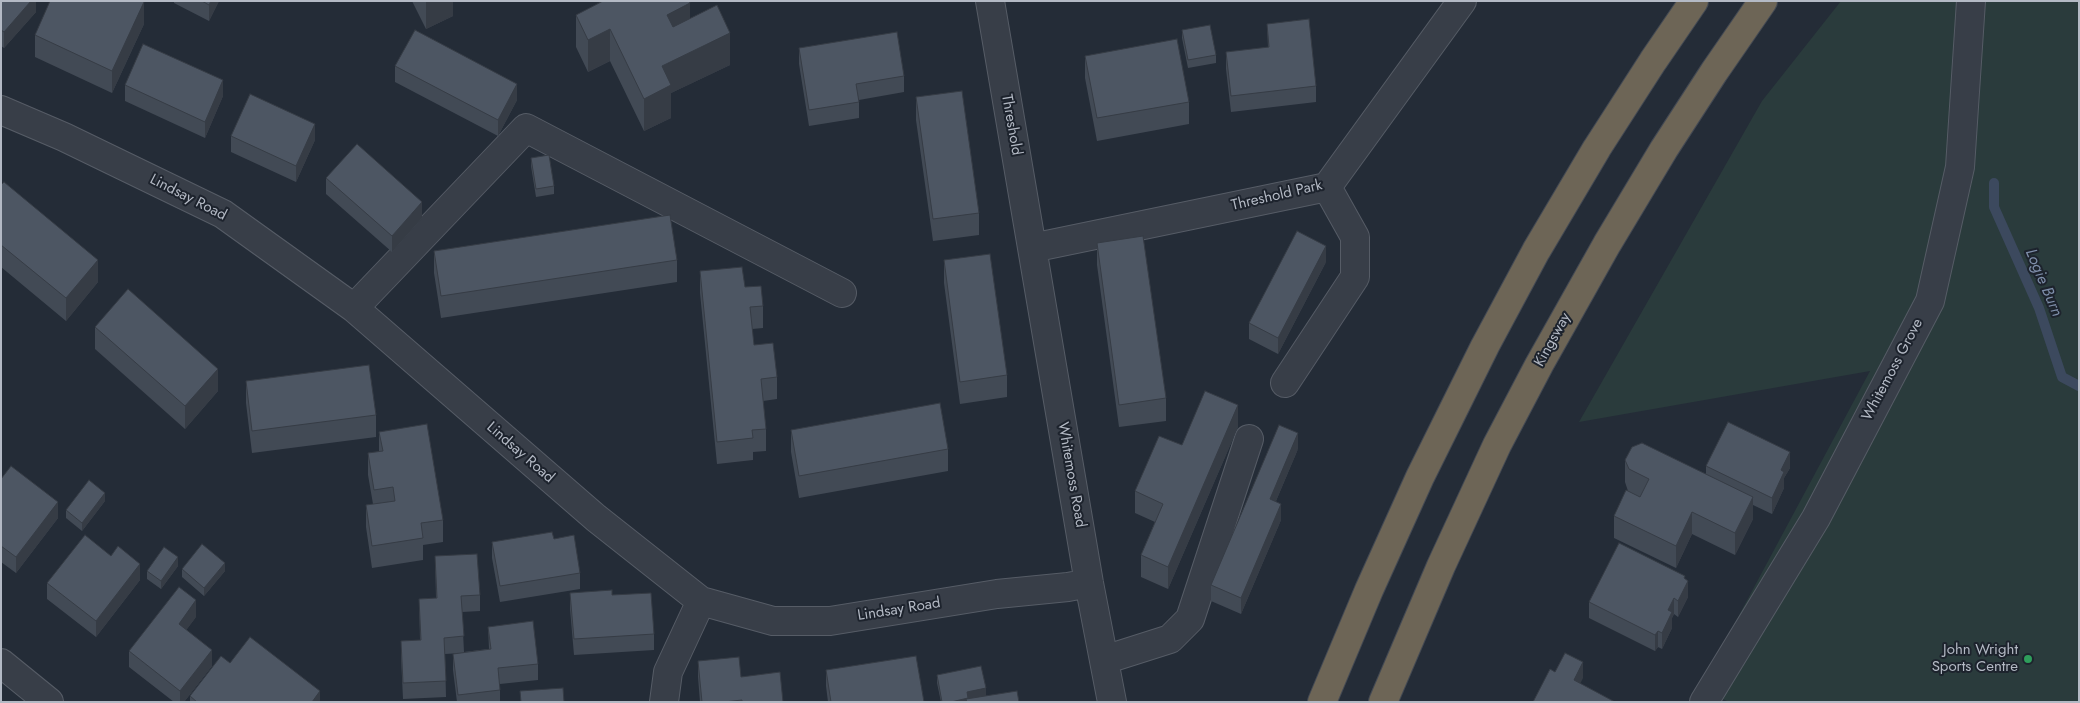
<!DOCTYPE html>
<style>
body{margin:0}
#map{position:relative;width:2080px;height:703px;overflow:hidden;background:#242c37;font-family:Jost,sans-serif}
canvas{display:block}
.frame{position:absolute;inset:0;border:2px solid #b3b9c4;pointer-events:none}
</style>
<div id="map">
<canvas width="2080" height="703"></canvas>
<div class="frame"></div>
</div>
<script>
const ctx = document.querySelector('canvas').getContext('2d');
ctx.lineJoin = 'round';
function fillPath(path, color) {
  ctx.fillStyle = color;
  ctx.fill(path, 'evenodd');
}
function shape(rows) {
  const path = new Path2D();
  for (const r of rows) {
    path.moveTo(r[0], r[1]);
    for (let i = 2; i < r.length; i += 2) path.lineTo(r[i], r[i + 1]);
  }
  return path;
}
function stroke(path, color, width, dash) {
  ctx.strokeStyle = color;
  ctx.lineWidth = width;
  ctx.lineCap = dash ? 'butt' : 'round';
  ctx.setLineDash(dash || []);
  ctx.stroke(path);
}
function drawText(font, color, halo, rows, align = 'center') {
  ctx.font = font + ' Jost,sans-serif';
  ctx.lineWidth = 4;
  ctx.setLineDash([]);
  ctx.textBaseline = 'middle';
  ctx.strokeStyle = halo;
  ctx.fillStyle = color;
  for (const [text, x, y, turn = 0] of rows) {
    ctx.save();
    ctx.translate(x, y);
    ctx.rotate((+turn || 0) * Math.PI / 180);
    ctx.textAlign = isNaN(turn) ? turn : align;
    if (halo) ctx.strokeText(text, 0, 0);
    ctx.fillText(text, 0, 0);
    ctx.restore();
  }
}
const green = shape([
 [1841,1,2079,1,2079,702,1729,702,1700,688,1870,371,1579,422,1762,101]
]);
const stream = shape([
 [1994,183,1994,207,2039,308,2062,377,2079,386]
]);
const minor = shape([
 [990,1,1089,583,1112,702],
 [1,110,64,137,223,214,354,308,596,518,701,601,773,621,830,621,997,594,1068,587,1089,583],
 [1032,248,1327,187,1462,1],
 [354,308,526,128,842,293],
 [1285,383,1355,277,1355,237,1327,187],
 [1104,660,1170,639,1190,619,1249,439],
 [1,663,49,702],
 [664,702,668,672,701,601],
 [1704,702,1816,518,1930,301,1960,167,1971,1]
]);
const highway = shape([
 [1322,702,1369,590,1420,477,1485,346,1536,251,1597,148,1653,61,1694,1],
 [1383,702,1441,566,1497,445,1539,365,1607,244,1664,149,1714,72,1763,1]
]);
const wall = shape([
 [1,1,36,1,36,12,4,48,1,46],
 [174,1,219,1,209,21,174,3],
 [412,1,453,1,453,16,426,29],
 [576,15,690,18,730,65,671,93,671,118,644,131,610,61,588,72,576,47],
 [144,24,112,93,35,57,35,35],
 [1267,24,1316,86,1316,102,1231,112,1226,69,1226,52,1268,48],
 [1182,30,1216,55,1216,63,1188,68,1182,38],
 [799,48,904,76,904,92,859,100,859,118,809,126,799,64],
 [1085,56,1189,102,1189,124,1097,141,1085,78],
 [395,66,517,100,498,136,395,82],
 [125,85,223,96,205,138,125,101],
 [916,97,979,213,979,235,933,241,916,120],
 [231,136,315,140,296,182,231,152],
 [531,158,554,186,554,194,536,197,531,166],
 [326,178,422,218,392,252,326,194],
 [1,185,98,282,66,321,1,267],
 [1097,243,1166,398,1166,421,1119,427,1097,265],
 [434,251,677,260,677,282,441,318,434,273],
 [944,260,1007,375,1007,397,960,404,944,283],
 [1326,262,1278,354,1249,339,1249,323],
 [700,271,745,287,763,306,763,328,752,329,754,345,777,377,777,399,763,401,766,429,766,451,753,452,753,460,717,464,700,293],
 [95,327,218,391,185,429,95,349],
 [246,381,376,415,376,437,252,453,246,403],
 [1238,427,1168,589,1141,577,1141,555,1155,522,1135,513,1135,491,1182,445],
 [791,430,948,449,948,471,799,498,791,452],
 [379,432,443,520,443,542,423,545,423,560,372,568,366,527,366,505,373,504,368,475,368,453,379,452],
 [1298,449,1276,501,1281,520,1241,614,1211,601,1211,585],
 [1625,460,1706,474,1706,466,1790,468,1784,478,1784,488,1772,514,1753,505,1753,519,1735,555,1692,534,1676,568,1614,538,1614,516,1628,491,1625,482],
 [1,479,58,518,16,573,1,562],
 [105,501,82,531,66,518,66,510],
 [554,539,580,573,580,589,500,602,492,558,492,542],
 [111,556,140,580,96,637,47,599,47,583],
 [435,556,480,595,480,611,462,612,464,652,489,649,488,627,538,664,538,680,500,684,500,702,457,702,453,670,453,654,462,653,445,654,446,697,403,699,401,657,401,641,420,640,419,599,436,598],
 [178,566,161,589,147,579,147,571],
 [182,569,225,571,204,596,182,577],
 [1685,579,1688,597,1678,617,1674,614,1672,618,1672,628,1662,649,1658,647,1655,651,1589,618,1589,602],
 [570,593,612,595,654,634,654,650,574,655,570,609],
 [196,617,186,630,212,666,184,702,174,702,129,667,129,651],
 [698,661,741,677,783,702,700,702,698,677],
 [230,663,320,702,190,702,190,696],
 [826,670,924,702,828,702,826,686],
 [937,675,986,696,1019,702,941,702,937,683]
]);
const shadedWall = shape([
 [31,1,36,1,36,12,4,48,4,32],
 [211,1,219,1,209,21,209,5],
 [426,1,453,1,453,16,426,29],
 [144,2,144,24,112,93,112,71],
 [690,3,690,35,667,47,667,15],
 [610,29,610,61,588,72,588,40],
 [730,33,730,65,671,93,671,118,644,131,644,99,662,66],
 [223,80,223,96,205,138,205,122],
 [517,84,517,100,498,136,498,120],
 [315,124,315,140,296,182,296,166],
 [422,202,422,218,392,252,392,236],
 [1326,246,1326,262,1278,354,1278,338],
 [98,260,98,282,66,321,66,298],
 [218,369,218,391,185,429,185,406],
 [1238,405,1238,427,1168,589,1168,567],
 [1298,433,1298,449,1270,515,1270,499],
 [1790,452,1790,468,1784,478,1784,488,1772,514,1772,498,1781,470],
 [105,493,105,501,82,531,82,523],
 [1753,497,1753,519,1735,555,1735,533],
 [58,502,58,518,16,573,16,557],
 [1281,504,1281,520,1241,614,1241,598],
 [1692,512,1692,534,1676,568,1676,546],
 [178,557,178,566,161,589,161,581],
 [225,563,225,571,204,596,204,588],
 [140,564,140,580,96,637,96,621],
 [1685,576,1685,587,1688,581,1688,597,1678,617,1678,601],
 [1674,598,1674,614,1672,618,1672,628,1662,649,1662,633,1668,610],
 [196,600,196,617,179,640,179,624],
 [1658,631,1658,647,1655,651,1655,635],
 [212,650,212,666,184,702,180,702,180,691],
 [1583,662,1583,678,1574,696,1574,680],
 [986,688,986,696,966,699,966,702,951,702,967,692],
 [320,691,320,702,312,702]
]);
const building = shape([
 [1,1,31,1,4,32,1,30,1,1],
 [50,1,142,1,144,2,112,71,35,35,50,1],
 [202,1,211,1,209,5,202,1],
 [603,1,689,1,690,3,667,15,673,27,717,5,730,33,662,66,671,85,644,99,610,29,588,40,576,15,603,1],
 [1309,19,1316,86,1231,96,1226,52,1269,47,1267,24,1309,19],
 [1210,25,1216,55,1188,60,1182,30,1210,25],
 [415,30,517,84,498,120,395,66,415,30],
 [897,32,904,76,856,84,859,102,809,110,799,48,897,32],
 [1177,39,1189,102,1097,118,1085,56,1177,39],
 [143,44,223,80,205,122,125,85,143,44],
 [962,91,979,213,933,219,916,97,962,91],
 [250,94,315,124,296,166,231,136,250,94],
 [357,144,422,202,392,236,326,178,357,144],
 [549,155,554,186,536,189,531,158,549,155],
 [4,182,98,260,66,298,1,245,1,185,4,182],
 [670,215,677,260,441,296,434,251,670,215],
 [1297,231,1326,246,1278,338,1249,323,1297,231],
 [1143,236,1166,398,1119,405,1097,243,1143,236],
 [990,254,1007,375,960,382,944,260,990,254],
 [742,267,745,287,761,286,763,306,750,307,754,345,773,343,777,377,761,379,766,429,752,430,753,438,717,442,700,271,742,267],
 [128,289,218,369,185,406,95,327,128,289],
 [369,365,376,415,252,431,246,381,369,365],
 [1205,391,1238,405,1168,567,1141,555,1163,504,1135,491,1159,436,1182,445,1205,391],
 [940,403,948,449,799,476,791,430,940,403],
 [1728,422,1790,452,1781,470,1784,472,1772,498,1706,466,1728,422],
 [427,424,443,520,421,523,423,538,372,546,366,505,395,501,393,487,374,490,368,453,383,451,379,432,427,424],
 [1279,425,1298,433,1270,499,1281,504,1241,598,1211,585,1279,425],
 [1642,443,1753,497,1735,533,1692,512,1676,546,1614,516,1626,490,1640,497,1649,479,1629,469,1625,460,1632,447,1642,443],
 [11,466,58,502,16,557,1,546,1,479,11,466],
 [89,480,105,493,82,523,66,510,89,480],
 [552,532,554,539,574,535,580,573,500,586,492,542,552,532],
 [85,535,111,556,118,546,140,564,96,621,47,583,85,535],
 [1619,543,1685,576,1684,578,1688,581,1678,601,1674,598,1668,610,1672,612,1662,633,1658,631,1655,635,1589,602,1619,543],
 [202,544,225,563,204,588,182,569,202,544],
 [164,547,178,557,161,581,147,571,164,547],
 [477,554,480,595,461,596,464,636,444,638,446,681,403,683,401,641,421,640,419,599,437,598,435,556,477,554],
 [179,587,196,600,179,624,212,650,180,691,129,651,179,587],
 [612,590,612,595,651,593,654,634,574,639,570,593,612,590],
 [533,621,538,664,498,668,500,690,458,695,453,654,491,649,488,627,533,621],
 [250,637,320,691,312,702,197,702,190,696,221,656,230,663,250,637],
 [1565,653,1583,662,1574,680,1615,702,1533,702,1550,669,1555,672,1565,653],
 [916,656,924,702,831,702,826,670,916,656],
 [739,657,741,677,780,672,783,702,742,702,742,700,724,702,702,702,698,661,739,657],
 [981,666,986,688,967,692,968,698,951,702,942,702,937,675,981,666],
 [563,688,564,702,521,702,520,691,563,688],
 [1017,691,1019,702,967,702,966,699,1017,691]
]);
const markers = [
 [2028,659,5,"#2e9e5b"]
];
const streetNames = [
 ["Threshold",1011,125,80],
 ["Threshold Park",1277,196,-13],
 ["Lindsay Road",188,198,27],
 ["Kingsway",1553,340,-61],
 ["Whitemoss Grove",1893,370,-62],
 ["Lindsay Road",520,453,41],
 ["Whitemoss Road",1071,475,80],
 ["Lindsay Road",899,610,-9]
];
const poiNames = [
 ["John Wright",2018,650],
 ["Sports Centre",2018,667]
];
const waterNames = [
 ["Logie Burn",2043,283,67]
];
fillPath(green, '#2a3b3c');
stroke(stream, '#3c495e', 10);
stroke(minor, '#565c66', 30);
stroke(highway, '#434953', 30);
stroke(minor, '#383e48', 28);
stroke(highway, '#6d6556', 28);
fillPath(wall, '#424a55');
fillPath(shadedWall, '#363c45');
fillPath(building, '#4d5663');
stroke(building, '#363c45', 1);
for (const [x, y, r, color] of markers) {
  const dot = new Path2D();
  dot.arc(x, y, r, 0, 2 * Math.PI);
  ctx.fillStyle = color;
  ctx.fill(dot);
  stroke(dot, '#1d232d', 2);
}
drawText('15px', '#b3b9c4', '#1d232d', streetNames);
drawText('15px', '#b3b9c4', '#1d232d', poiNames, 'right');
drawText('italic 16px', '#7e8ea9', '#1d232d', waterNames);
</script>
